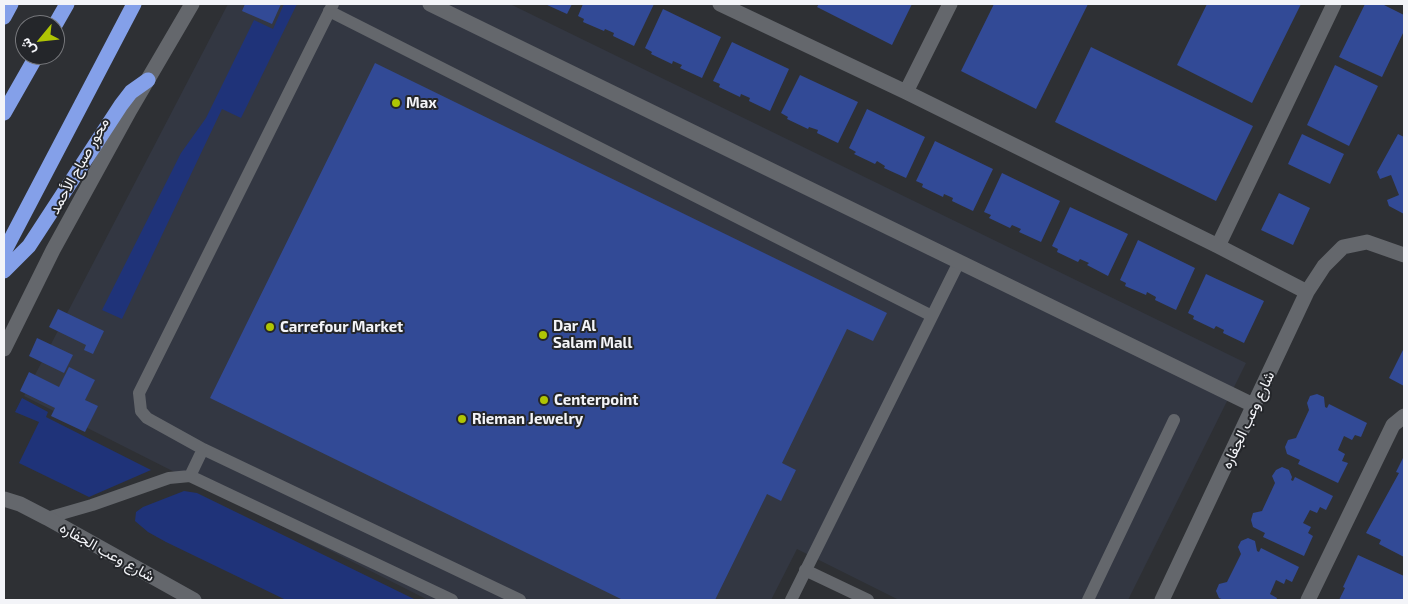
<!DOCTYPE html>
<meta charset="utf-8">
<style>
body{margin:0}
#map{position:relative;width:1408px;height:604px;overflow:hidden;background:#2e3034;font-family:"Exo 2",Vazirmatn,sans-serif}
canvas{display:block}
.frame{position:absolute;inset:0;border:5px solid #f3f4f8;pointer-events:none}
.north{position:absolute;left:15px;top:15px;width:50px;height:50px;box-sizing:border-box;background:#24262a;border:1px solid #77787c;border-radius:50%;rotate:242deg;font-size:14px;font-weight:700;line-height:20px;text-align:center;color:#f3f4f8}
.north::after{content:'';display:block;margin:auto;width:18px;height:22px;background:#afc504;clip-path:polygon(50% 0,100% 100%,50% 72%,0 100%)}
</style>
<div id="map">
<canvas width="1408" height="604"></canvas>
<div class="frame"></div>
<div class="north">ش</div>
</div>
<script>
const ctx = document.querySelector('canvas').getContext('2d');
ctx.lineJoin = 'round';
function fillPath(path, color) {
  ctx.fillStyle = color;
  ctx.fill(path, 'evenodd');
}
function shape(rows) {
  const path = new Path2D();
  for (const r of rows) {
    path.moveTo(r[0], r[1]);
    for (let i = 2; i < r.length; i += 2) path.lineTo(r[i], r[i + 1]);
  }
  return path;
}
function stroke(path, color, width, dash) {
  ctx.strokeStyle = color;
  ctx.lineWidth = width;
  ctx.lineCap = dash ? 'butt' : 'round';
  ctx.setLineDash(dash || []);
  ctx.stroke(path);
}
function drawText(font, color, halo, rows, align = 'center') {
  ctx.font = font + ' "Exo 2",Vazirmatn,sans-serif';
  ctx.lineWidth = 4;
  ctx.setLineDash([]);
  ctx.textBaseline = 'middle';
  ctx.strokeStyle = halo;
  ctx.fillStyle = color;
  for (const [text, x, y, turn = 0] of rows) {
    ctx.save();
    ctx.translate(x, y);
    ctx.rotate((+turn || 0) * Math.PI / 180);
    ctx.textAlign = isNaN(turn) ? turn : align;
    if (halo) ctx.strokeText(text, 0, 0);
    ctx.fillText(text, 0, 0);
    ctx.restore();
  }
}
const built = shape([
 [228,4,510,4,1246,363,1128,600,899,600,797,549,771,600,428,600,24,396]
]);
const green = shape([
 [284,4,297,4,241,118,222,109,122,319,102,310,181,153,206,118,254,20,273,29],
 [22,398,48,412,46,417,151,470,89,497,19,463,39,422,15,412],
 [184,491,197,493,416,600,286,600,166,542,148,532,135,521,136,512,143,507]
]);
const building = shape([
 [245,4,281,4,272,24,242,11],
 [545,4,572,4,567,14],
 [583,4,654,4,634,46,613,36,614,33,605,29,604,31,583,22,584,19,578,16],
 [819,4,912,4,892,45,817,7],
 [994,4,1088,4,1036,109,961,71],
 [1207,4,1301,4,1252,103,1177,65],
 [1365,4,1382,4,1404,15,1404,31,1382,77,1339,57],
 [663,9,721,37,702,78,680,68,682,65,673,61,672,64,651,54,652,52,645,48],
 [732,42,789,69,770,111,749,101,750,98,741,94,740,97,719,87,720,84,713,81],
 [1091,47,1253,126,1216,201,1055,122],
 [375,63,887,313,873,341,847,329,782,463,796,470,781,501,767,494,715,600,623,600,210,398],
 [1335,65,1378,86,1349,146,1307,125],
 [800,75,858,102,838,143,817,133,818,130,809,127,808,129,787,119,788,117,781,113],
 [867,109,925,137,906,178,884,168,885,166,877,161,875,164,854,154,856,152,849,148],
 [1302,134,1344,154,1330,184,1288,164],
 [1398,134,1404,137,1404,214,1389,206,1387,200,1399,195,1391,175,1380,179,1377,172],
 [935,141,993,169,973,211,952,201,953,198,944,194,943,197,922,187,923,184,916,181],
 [1002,173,1060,201,1041,242,1019,232,1021,229,1012,225,1010,228,989,218,991,215,984,212],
 [1279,193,1310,208,1293,245,1261,230],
 [1070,207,1128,234,1108,276,1087,265,1089,263,1080,259,1078,262,1057,252,1058,249,1052,246],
 [1138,240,1195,268,1176,310,1155,300,1156,297,1147,292,1146,295,1125,286,1126,283,1120,280],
 [1206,274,1264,301,1244,343,1223,333,1224,330,1216,326,1214,329,1193,319,1194,316,1188,313],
 [58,309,104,331,93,354,84,350,86,345,49,327],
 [37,338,73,355,64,373,29,356],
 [1404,348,1404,386,1389,378],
 [69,367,95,380,85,400,98,406,85,432,51,416,55,408,20,391,29,372,59,387],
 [1317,394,1324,397,1325,407,1327,408,1329,404,1367,423,1361,437,1355,435,1352,440,1344,436,1338,450,1345,454,1342,461,1348,463,1338,483,1298,464,1300,460,1287,454,1285,447,1288,440,1296,438,1309,410,1307,403,1310,396],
 [1404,456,1404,557,1379,544,1381,540,1366,533,1399,473,1396,472],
 [1282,467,1289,470,1292,477,1291,480,1293,481,1295,477,1333,496,1326,510,1320,507,1317,513,1310,510,1303,523,1311,527,1308,533,1313,536,1304,556,1263,537,1265,533,1253,527,1251,520,1253,513,1262,511,1275,483,1272,476,1276,470],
 [1248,538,1255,541,1257,551,1259,552,1261,548,1299,567,1292,582,1286,579,1284,584,1276,580,1270,594,1277,598,1276,600,1224,600,1219,598,1216,591,1219,584,1227,582,1241,554,1238,547,1241,541],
 [1358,555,1404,576,1404,600,1339,600,1345,588,1343,587]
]);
const lane = shape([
 [333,4,139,393,141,411,147,418,203,449,520,600],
 [329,11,932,316],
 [190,476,203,449],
 [47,518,92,505,169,478,190,476,452,600],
 [805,570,868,600],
 [791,600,959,262],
 [1088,600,1174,420]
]);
const street = shape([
 [430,4,1255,406],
 [720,4,906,92,1218,246,1307,292],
 [906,92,950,4],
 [1218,246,1334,4],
 [4,499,20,504,47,518,194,600],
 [1162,600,1307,292,1324,266,1343,247,1367,242,1404,255],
 [1308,600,1393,425,1404,416]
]);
const secondary = shape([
 [4,349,53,250,130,110,192,4]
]);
const highway = shape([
 [4,17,11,4],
 [55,25,67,4],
 [4,113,37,55],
 [4,252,134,4],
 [4,271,29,246,121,105,131,92,148,80]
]);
const markers = [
 [396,103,5,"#afc504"],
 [270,327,5,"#afc504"],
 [543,335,5,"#afc504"],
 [544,400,5,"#afc504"],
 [462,419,5,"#afc504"]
];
const poiNames = [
 ["Max",406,103],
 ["Dar Al",553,326],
 ["Salam Mall",553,343],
 ["Carrefour Market",280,327],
 ["Centerpoint",554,400],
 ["Rieman Jewelry",472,419]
];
const streetNames = [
 ["محور صباح الأحمد",79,166,-61],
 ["شارع وعب الجفاره",1248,420,-65],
 ["شارع وعب الجفاره",107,552,29]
];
fillPath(built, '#333742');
fillPath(green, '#1f3379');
fillPath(building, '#324a96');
stroke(lane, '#64676c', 12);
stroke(street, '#64676c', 15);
stroke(secondary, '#64676c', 15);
stroke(highway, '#84a0e9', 15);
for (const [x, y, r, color] of markers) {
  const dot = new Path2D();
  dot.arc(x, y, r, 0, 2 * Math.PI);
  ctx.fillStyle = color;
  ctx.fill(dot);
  stroke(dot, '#24262a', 2);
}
drawText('bold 15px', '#f3f4f8', '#24262a', poiNames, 'left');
drawText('15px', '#f3f4f8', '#24262a', streetNames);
</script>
